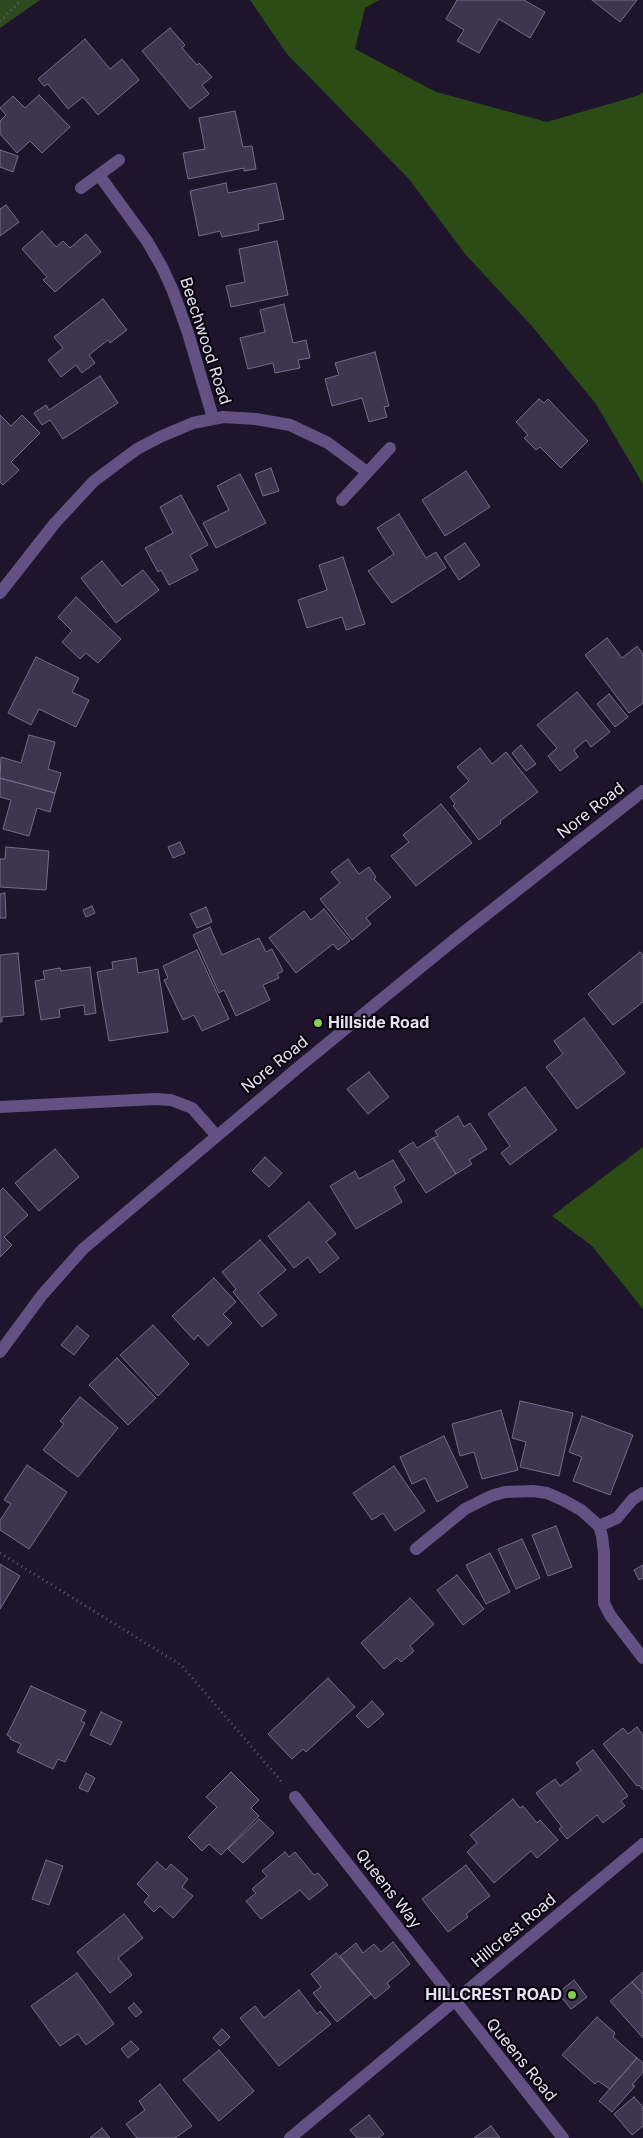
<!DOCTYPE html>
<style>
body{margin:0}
canvas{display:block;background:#1e152d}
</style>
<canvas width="643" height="2138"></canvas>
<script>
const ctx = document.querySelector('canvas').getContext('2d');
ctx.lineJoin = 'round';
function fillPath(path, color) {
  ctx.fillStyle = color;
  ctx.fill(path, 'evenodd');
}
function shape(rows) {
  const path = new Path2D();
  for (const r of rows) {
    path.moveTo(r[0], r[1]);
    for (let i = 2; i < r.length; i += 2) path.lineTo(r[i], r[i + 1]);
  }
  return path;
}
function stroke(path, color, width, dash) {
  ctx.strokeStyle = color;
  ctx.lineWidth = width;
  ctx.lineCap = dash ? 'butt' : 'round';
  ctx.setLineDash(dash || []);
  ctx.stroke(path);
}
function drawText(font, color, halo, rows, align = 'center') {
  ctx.font = font + ' Inter,sans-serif';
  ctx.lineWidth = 4.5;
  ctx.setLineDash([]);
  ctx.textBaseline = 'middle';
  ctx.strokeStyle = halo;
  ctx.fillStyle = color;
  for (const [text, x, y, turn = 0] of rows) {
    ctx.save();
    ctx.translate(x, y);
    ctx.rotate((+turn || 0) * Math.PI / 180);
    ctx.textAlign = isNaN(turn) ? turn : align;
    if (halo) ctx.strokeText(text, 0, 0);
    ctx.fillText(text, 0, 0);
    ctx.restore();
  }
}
const green = shape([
 [0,0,40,0,0,28]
]);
const forest = shape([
 [250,0,379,0,365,8,355,49,436,92,547,122,640,95,643,92,643,484,596,404,531,325,466,255,409,179,287,54],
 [643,1147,643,1309,592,1246,552,1216]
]);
const building = shape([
 [457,0,524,0,545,12,530,38,499,19,479,53,457,41,464,30,446,19,457,0],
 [592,0,637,0,620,22,592,0],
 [170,28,185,45,182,48,197,65,199,63,212,77,202,85,209,94,190,109,142,51,170,28],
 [85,39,110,69,122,59,139,80,98,115,83,97,68,109,48,84,44,86,38,79,85,39],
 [39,95,70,127,42,153,30,141,17,153,0,134,0,121,6,115,0,108,13,96,25,108,39,95],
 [235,111,243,147,252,146,256,169,244,171,244,168,188,179,183,153,205,149,199,118,235,111],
 [0,150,18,156,13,172,0,167,0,150],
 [226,183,228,193,276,183,284,219,258,224,259,230,222,237,220,231,199,236,190,191,226,183],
 [6,205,19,222,0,236,0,209,6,205],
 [42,231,56,247,63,241,70,248,86,234,101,252,55,292,43,280,47,277,22,249,42,231],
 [277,241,288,295,231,307,226,286,245,282,239,249,277,241],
 [103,299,127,330,110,343,108,340,89,355,95,363,82,373,76,365,61,377,48,360,63,348,54,337,103,299],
 [284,304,293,343,306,340,310,358,298,360,300,368,275,373,273,363,248,369,240,338,265,332,260,310,284,304],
 [375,352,389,406,384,407,387,417,369,422,362,398,332,406,325,379,339,375,335,363,375,352],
 [100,376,118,403,63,439,50,420,42,425,34,413,46,405,49,410,100,376],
 [539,399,544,403,548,399,588,441,561,468,540,447,536,450,524,438,528,435,516,422,539,399],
 [0,415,11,426,22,415,40,433,11,462,19,470,3,485,0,482,0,415],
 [271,468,279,491,263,496,255,474,271,468],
 [466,471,490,507,445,536,422,500,466,471],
 [240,474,266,523,216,548,203,523,229,510,217,486,240,474],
 [181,495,208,545,190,555,198,570,169,585,161,570,158,572,145,548,173,533,160,507,181,495],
 [399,514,426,558,436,552,446,568,392,603,368,571,394,554,377,528,399,514],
 [465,543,480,565,459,580,444,557,465,543],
 [343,557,365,624,346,630,342,617,307,628,298,600,327,590,319,565,343,557],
 [102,561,122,586,143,570,159,590,116,623,81,578,102,561],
 [76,597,121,639,98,663,86,653,80,659,62,642,72,631,58,617,76,597],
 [607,638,622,658,637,646,643,654,643,703,629,713,585,655,607,638],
 [36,657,79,678,72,692,89,700,76,727,39,709,31,725,8,713,36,657],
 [577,692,610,732,591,747,586,740,574,750,578,757,560,771,548,756,557,748,537,725,577,692],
 [609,694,628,717,615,727,597,704,609,694],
 [29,735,55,742,48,769,61,773,55,793,0,778,1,757,21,763,29,735],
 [521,745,536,764,526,771,512,753,521,745],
 [480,748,492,764,506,752,538,792,500,821,501,823,479,840,453,806,455,804,450,797,469,781,457,767,480,748],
 [0,778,55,793,50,812,37,808,29,836,3,829,11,800,0,797,0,778],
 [441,804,472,843,416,886,391,856,409,842,403,835,441,804],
 [180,842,185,853,173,858,168,847,180,842],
 [6,847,49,851,46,890,0,887,0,859,5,859,6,847],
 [348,859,359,874,369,867,376,877,374,879,391,897,366,918,371,924,352,940,320,899,340,883,331,872,348,859],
 [5,893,6,918,0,918,0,894,5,893],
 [92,906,95,913,86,917,83,910,92,906],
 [206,907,212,922,197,928,190,914,206,907],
 [324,909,350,941,338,950,333,944,296,973,269,938,304,911,311,920,324,909],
 [210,927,222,955,259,938,266,952,272,949,283,971,277,974,279,978,263,985,270,1000,236,1016,224,990,219,993,193,935,210,927],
 [197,950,229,1019,202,1031,194,1015,183,1020,164,980,168,978,163,966,197,950],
 [640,952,643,955,643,1002,613,1025,588,994,640,952],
 [18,953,24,1015,2,1017,2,1022,0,1022,0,955,18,953],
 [136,958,138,973,158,969,168,1032,109,1041,97,972,113,969,112,962,136,958],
 [90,967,96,1013,85,1015,84,1005,59,1009,60,1017,41,1020,35,981,45,979,43,971,60,968,61,971,90,967],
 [584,1018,625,1073,577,1109,546,1067,563,1054,554,1041,584,1018],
 [369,1072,389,1097,368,1114,347,1089,369,1072],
 [525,1087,557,1130,510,1165,501,1153,510,1146,488,1114,525,1087],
 [458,1116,464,1127,470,1123,487,1149,469,1160,472,1164,456,1174,433,1138,438,1136,435,1131,458,1116],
 [433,1138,456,1174,426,1193,399,1151,413,1142,417,1148,433,1138],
 [55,1149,79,1177,39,1211,15,1183,55,1149],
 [265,1157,282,1173,269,1187,252,1171,265,1157],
 [393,1160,405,1180,394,1187,402,1202,356,1229,330,1186,355,1171,359,1179,393,1160],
 [3,1188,28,1215,4,1237,12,1245,0,1257,0,1191,3,1188],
 [309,1202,336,1234,326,1242,339,1258,320,1273,308,1257,294,1268,268,1236,309,1202],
 [260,1240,286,1270,258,1293,277,1315,262,1327,233,1292,236,1289,222,1272,260,1240],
 [214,1278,236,1302,223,1314,232,1323,208,1346,198,1335,194,1340,172,1316,214,1278],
 [153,1325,189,1364,158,1396,120,1355,153,1325],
 [77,1326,89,1336,74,1355,61,1345,77,1326],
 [117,1358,156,1398,128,1425,89,1385,117,1358],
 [80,1397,118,1428,78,1477,43,1450,64,1424,60,1421,80,1397],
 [520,1401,573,1413,559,1476,520,1467,526,1442,512,1438,520,1401],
 [501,1410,518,1470,482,1479,474,1452,460,1456,452,1424,501,1410],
 [582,1416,633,1435,610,1495,573,1481,582,1457,569,1452,582,1416],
 [444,1436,468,1487,437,1502,425,1478,412,1484,400,1457,444,1436],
 [27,1465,67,1492,29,1549,0,1530,0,1520,11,1504,4,1500,27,1465],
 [394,1466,425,1511,395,1531,383,1513,372,1520,353,1493,394,1466],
 [556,1526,572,1567,548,1576,532,1535,556,1526],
 [522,1539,540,1578,516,1589,498,1549,522,1539],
 [490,1553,510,1592,486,1604,466,1565,490,1553],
 [0,1564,20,1576,0,1609,0,1564],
 [643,1565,643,1578,639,1580,634,1570,643,1565],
 [457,1575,484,1609,463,1625,437,1590,457,1575],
 [410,1598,434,1624,410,1646,414,1651,401,1662,397,1658,384,1669,361,1643,410,1598],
 [328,1678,355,1707,306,1752,303,1749,292,1759,268,1734,328,1678],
 [31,1686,86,1711,81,1721,85,1723,65,1762,58,1759,53,1769,17,1752,21,1744,10,1739,11,1737,7,1735,31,1686],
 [372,1701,384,1714,368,1728,356,1716,372,1701],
 [101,1712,122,1722,111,1745,90,1735,101,1712],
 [637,1727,643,1735,643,1790,639,1785,637,1786,603,1744,623,1728,628,1734,637,1727],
 [593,1750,628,1796,621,1801,625,1806,603,1823,597,1815,567,1839,559,1829,562,1827,536,1793,555,1779,560,1786,581,1770,576,1763,593,1750],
 [231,1772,259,1800,251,1808,259,1816,221,1855,209,1844,202,1851,188,1837,217,1807,206,1797,231,1772],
 [86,1773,95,1778,88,1792,79,1788,86,1773],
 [513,1799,520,1808,523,1806,537,1823,540,1820,558,1840,537,1858,531,1851,494,1883,467,1852,477,1843,470,1835,513,1799],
 [259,1819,274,1833,243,1863,228,1849,259,1819],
 [285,1852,289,1857,295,1852,314,1875,318,1873,328,1885,309,1900,300,1890,261,1919,246,1901,256,1893,252,1889,267,1876,262,1871,285,1852],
 [46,1860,63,1866,49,1905,32,1899,46,1860],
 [157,1862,166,1870,171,1864,188,1879,182,1887,193,1896,173,1918,160,1906,154,1912,144,1902,149,1896,137,1884,157,1862],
 [466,1865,490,1896,466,1914,468,1917,448,1932,422,1899,466,1865],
 [124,1914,143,1938,118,1958,132,1975,110,1993,77,1952,124,1914],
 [393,1942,410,1964,387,1983,390,1987,375,1999,340,1956,356,1943,363,1953,374,1944,381,1952,393,1942],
 [336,1953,371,1994,337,2022,313,1993,321,1987,311,1974,336,1953],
 [643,1972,643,1994,632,1982,643,1972],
 [77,1973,114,2024,86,2045,78,2034,60,2046,31,2006,77,1973],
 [574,1980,587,1997,571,2009,558,1993,574,1980],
 [632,1982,643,1994,643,2038,610,2001,632,1982],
 [299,1990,317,2014,320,2011,331,2024,279,2066,240,2018,255,2006,264,2018,299,1990],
 [134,2003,142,2012,136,2017,128,2008,134,2003],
 [597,2017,615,2033,613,2037,637,2058,610,2089,598,2081,595,2084,562,2055,597,2017],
 [222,2029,230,2037,220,2046,213,2038,222,2029],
 [131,2041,139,2049,128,2058,121,2049,131,2041],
 [219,2050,254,2091,219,2121,183,2080,219,2050],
 [637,2058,643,2063,643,2072,632,2085,635,2086,612,2112,599,2101,637,2058],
 [160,2084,192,2126,175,2138,137,2138,126,2124,145,2110,139,2101,160,2084],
 [634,2097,643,2107,643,2126,632,2135,614,2114,634,2097],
 [369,2115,384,2134,378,2138,357,2138,350,2130,369,2115],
 [491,2126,500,2138,474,2138,491,2126],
 [102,2128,110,2138,90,2138,102,2128]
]);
const path = shape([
 [0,21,21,0],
 [0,1553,181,1665,282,1782]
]);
const minor = shape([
 [99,175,147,241,162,267,173,291,188,333,213,418],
 [81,188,119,160],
 [342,500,390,448],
 [0,593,55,523,94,481,137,449,162,436,193,423,223,417,256,419,290,425,328,443,367,472],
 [0,1107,155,1099,171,1100,192,1108,216,1135],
 [0,1352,42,1295,83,1249,300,1066,454,940,643,791],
 [599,1526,617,1518,633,1499,643,1493],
 [416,1549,465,1509,491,1496,505,1492,533,1491,547,1493,563,1500,581,1510,599,1526,602,1536,604,1553,604,1603,610,1615,643,1658],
 [295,1797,563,2138],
 [290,2138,643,1844]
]);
const markers = [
 [318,1023,5,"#81d050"],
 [572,1995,5,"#81d050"]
];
const streetNames = [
 ["Beechwood Road",205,341,72],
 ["Nore Road",591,811,-38],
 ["Nore Road",275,1065,-39],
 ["Queens Way",388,1889,52],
 ["Hillcrest Road",514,1931,-40],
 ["Queens Road",521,2060,51]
];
const poiNames = [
 ["Hillside Road",328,1023],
 ["HILLCREST ROAD",562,1995,"right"]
];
fillPath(green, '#2e4a1f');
fillPath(forest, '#2b4d15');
fillPath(building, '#3e3550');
stroke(building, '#756c89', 1);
stroke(path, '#60586e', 3, [1, 4]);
stroke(minor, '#625182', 12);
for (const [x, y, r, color] of markers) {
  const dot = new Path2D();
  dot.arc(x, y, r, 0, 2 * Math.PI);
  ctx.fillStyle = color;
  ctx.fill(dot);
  stroke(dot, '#07040d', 2);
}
drawText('16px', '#e6e1f2', '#07040d', streetNames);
drawText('bold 16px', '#e6e1f2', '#07040d', poiNames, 'left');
</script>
